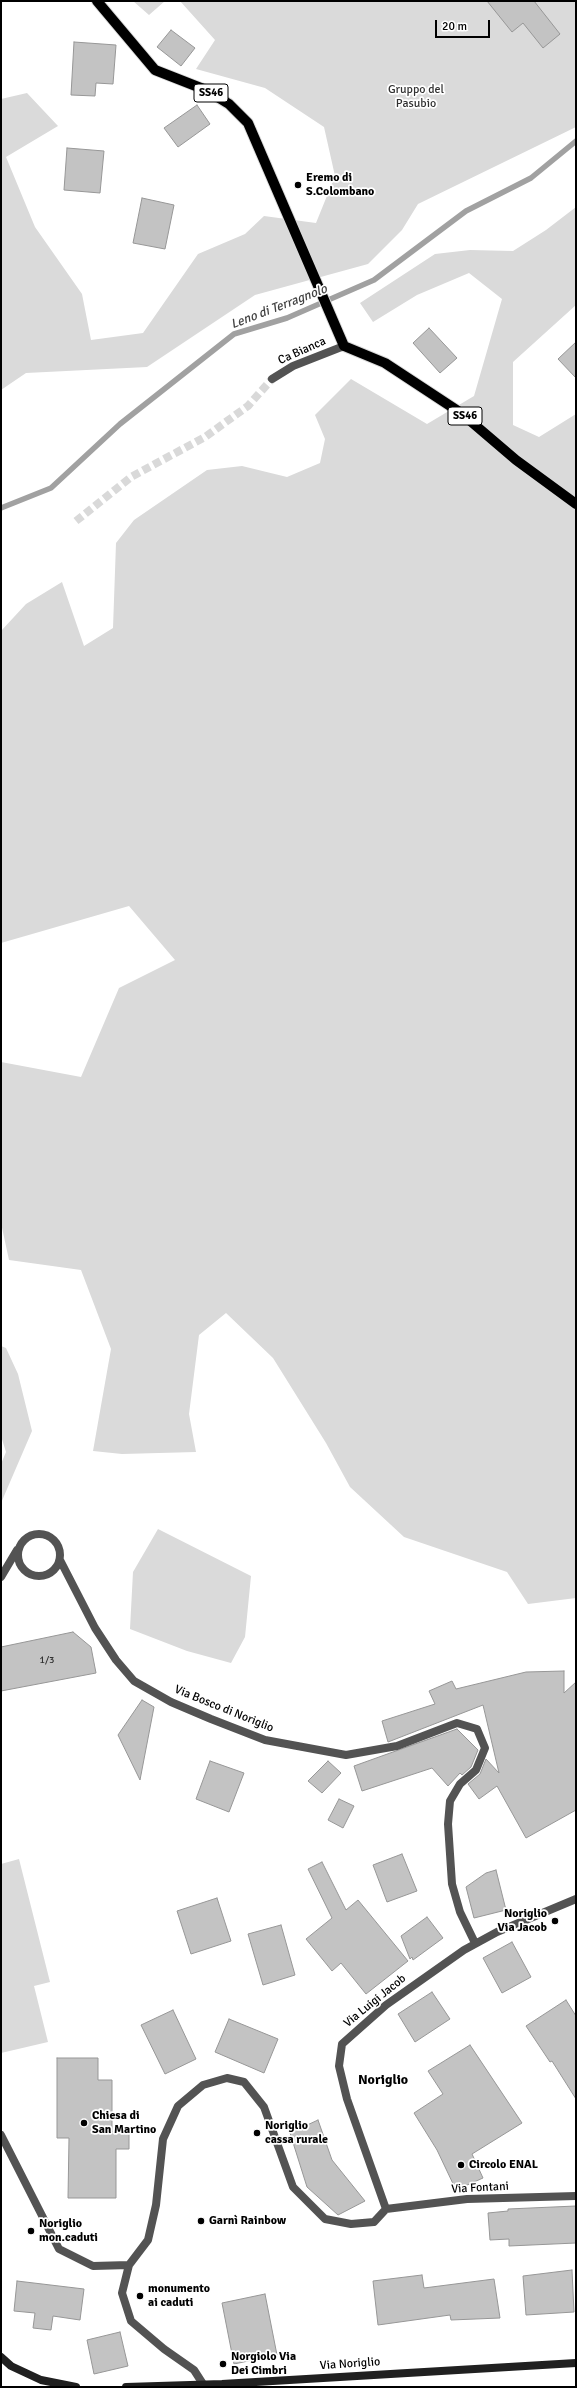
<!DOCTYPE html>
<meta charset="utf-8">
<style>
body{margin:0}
#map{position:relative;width:577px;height:2388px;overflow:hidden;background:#fff;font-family:Signika,sans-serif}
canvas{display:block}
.frame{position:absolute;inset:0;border:2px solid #000;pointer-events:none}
.scale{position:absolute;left:435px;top:20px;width:55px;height:18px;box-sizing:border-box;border:2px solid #000;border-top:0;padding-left:5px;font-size:12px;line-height:14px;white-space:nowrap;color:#000;-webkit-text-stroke:3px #fff;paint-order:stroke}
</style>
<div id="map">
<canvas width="577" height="2388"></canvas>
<div class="frame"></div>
<div class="scale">20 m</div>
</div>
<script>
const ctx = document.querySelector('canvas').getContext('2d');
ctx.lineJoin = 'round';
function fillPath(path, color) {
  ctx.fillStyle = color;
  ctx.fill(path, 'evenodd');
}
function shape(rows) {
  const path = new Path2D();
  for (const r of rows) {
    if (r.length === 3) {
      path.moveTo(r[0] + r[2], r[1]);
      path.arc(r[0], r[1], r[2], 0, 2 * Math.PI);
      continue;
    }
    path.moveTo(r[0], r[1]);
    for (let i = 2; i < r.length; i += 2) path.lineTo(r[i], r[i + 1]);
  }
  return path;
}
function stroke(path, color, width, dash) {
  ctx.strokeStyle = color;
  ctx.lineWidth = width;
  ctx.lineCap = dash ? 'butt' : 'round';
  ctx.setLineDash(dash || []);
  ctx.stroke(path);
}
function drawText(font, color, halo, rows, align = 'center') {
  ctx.font = font + ' Signika,sans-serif';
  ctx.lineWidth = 3.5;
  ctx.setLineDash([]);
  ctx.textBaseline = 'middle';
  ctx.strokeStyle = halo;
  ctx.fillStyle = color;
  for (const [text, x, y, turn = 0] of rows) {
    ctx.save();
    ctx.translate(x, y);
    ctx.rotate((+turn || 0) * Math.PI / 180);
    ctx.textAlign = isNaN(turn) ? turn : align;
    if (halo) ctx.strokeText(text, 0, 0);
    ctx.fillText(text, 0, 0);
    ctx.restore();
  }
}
const green = shape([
 [133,1,165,1,149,15],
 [180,1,576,1,576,127,418,204,402,230,368,264,255,295,147,367,26,373,1,390,1,99,27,93,58,126,6,157,35,227,82,294,91,340,143,333,198,254,245,234,264,216,316,223,335,176,324,127,265,88,196,69,215,40],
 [576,207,576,305,513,362,513,425,539,437,576,414,576,1598,528,1604,507,1572,404,1537,350,1487,326,1443,273,1358,226,1313,199,1335,189,1414,196,1452,122,1454,93,1451,111,1349,81,1270,9,1260,1,1223,1,1062,81,1077,119,988,175,960,129,906,1,943,1,631,26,604,62,582,84,646,113,628,116,543,134,520,207,470,242,466,287,477,320,463,325,439,315,415,351,379,427,424,474,396,502,299,469,273,417,295,373,322,360,303,435,254,470,250,513,251,546,230],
 [1,1346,6,1348,18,1374,32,1431,1,1503,1,1464,6,1452,1,1436],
 [158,1529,251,1576,245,1637,231,1663,187,1651,130,1629,133,1572],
 [19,1859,50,1982,34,1986,48,2042,1,2053,1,1864]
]);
const stream = shape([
 [1,508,51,488,120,424,234,334,287,318,374,280,466,211,531,178,576,141]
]);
const building = shape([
 [487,1,534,1,560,34,543,48,523,23,512,32,487,1],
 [171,30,195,48,181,66,157,47,171,30],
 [74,42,116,45,113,84,96,83,95,96,71,95,74,42],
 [197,105,210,124,178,147,164,128,197,105],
 [67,148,104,151,100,193,64,190,67,148],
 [142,198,174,205,165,249,133,243,142,198],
 [429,328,457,358,440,373,413,343,429,328],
 [576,342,576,378,558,359,576,342],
 [73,1632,91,1647,96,1673,1,1691,1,1647,73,1632],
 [564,1671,564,1693,576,1682,576,1810,526,1838,497,1786,479,1799,468,1784,480,1774,486,1759,499,1773,483,1705,388,1742,382,1721,435,1704,429,1691,452,1681,456,1689,526,1672,564,1671],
 [142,1700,154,1707,140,1780,118,1735,142,1700],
 [457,1729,478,1750,471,1767,462,1775,460,1773,448,1786,432,1768,362,1791,354,1766,457,1729],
 [210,1761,244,1773,229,1812,196,1799,210,1761],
 [328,1761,341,1773,322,1793,308,1781,328,1761],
 [339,1799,354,1806,343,1828,328,1820,339,1799],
 [402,1854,417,1891,387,1902,373,1865,402,1854],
 [322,1862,346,1910,358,1900,408,1961,366,1994,341,1963,332,1971,306,1939,332,1918,308,1869,322,1862],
 [496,1870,506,1910,474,1918,466,1887,486,1873,496,1870],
 [217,1898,231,1941,191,1954,177,1911,217,1898],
 [427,1917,443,1938,413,1960,412,1957,410,1959,401,1936,427,1917],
 [281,1925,295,1975,263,1985,248,1934,281,1925],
 [512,1942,531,1977,502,1993,483,1958,512,1942],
 [432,1992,450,2019,415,2042,398,2014,432,1992],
 [566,2000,576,2016,576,2099,552,2061,550,2062,526,2026,566,2000],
 [173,2010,196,2059,165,2074,141,2025,173,2010],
 [229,2019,278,2039,264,2073,215,2052,229,2019],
 [470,2045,522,2123,472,2154,483,2178,456,2190,437,2150,414,2113,443,2094,428,2071,470,2045],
 [57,2058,98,2058,98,2080,112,2080,112,2132,129,2132,129,2149,116,2149,116,2198,68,2198,69,2138,57,2138,57,2058],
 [318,2120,332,2160,365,2201,338,2215,307,2187,290,2133,318,2120],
 [576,2206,576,2243,509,2246,509,2239,490,2240,488,2213,508,2211,508,2209,576,2206],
 [572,2270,574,2312,526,2315,523,2276,572,2270],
 [422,2275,424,2288,494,2279,500,2318,451,2320,450,2315,378,2325,373,2281,422,2275],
 [17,2281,84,2289,80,2320,53,2316,51,2330,33,2328,35,2313,14,2311,17,2281],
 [265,2294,277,2355,234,2364,222,2303,265,2294],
 [120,2332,128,2366,94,2374,87,2340,120,2332]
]);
const streetTunnel = shape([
 [76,521,131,477,205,437,248,406,272,379]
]);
const street = shape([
 [272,379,293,366,344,346],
 [39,1555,21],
 [60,1560,95,1628,116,1660,134,1681,171,1702,211,1719,265,1740,346,1755,397,1746,457,1723,477,1729,485,1748,476,1770,460,1784,450,1801,448,1824,452,1884,460,1912,475,1943],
 [1,1577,17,1550],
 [1,2135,59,2249,93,2266,129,2265],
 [386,2209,347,2099,339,2066,342,2044,386,2005,464,1950,497,1932,576,1899],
 [386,2209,467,2199,576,2196],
 [203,2384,194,2370,164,2349,131,2321,122,2293,129,2265,148,2240,156,2205,163,2139,178,2106,203,2085,227,2078,244,2082,264,2107,293,2187,325,2219,351,2224,374,2222,386,2209]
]);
const secondary = shape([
 [1,2357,11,2366,41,2380,76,2387],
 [126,2387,222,2384,576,2363]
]);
const primary = shape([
 [97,1,155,70,206,90,229,104,248,123,344,346,385,363,461,413,516,460,576,504]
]);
const markers = [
 [298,185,4,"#000"],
 [555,1921,4,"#000"],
 [84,2123,4,"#000"],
 [257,2133,4,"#000"],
 [461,2165,4,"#000"],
 [201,2221,4,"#000"],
 [31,2231,4,"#000"],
 [140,2296,4,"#000"],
 [223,2364,4,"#000"]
];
const numberNames = [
 ["1/3",47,1660]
];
const shields = [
 [211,93,34],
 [465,416,34]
];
const shieldNames = [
 ["SS46",211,93],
 ["SS46",465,416]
];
const parkNames = [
 ["Gruppo del",416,90],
 ["Pasubio",416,104]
];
const poiNames = [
 ["Eremo di",306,178],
 ["S.Colombano",306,192],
 ["Noriglio",547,1914,"right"],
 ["Via Jacob",547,1928,"right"],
 ["Chiesa di",92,2116],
 ["San Martino",92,2130],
 ["Noriglio",265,2126],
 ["cassa rurale",265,2140],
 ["Circolo ENAL",469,2165],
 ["Garnì Rainbow",209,2221],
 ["Noriglio",39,2224],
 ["mon.caduti",39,2238],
 ["monumento",148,2289],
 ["ai caduti",148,2303],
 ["Norgiolo Via",231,2357],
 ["Dei Cimbri",231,2371]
];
const streetNames = [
 ["Ca Bianca",302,351,-24],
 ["Via Bosco di Noriglio",224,1709,22],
 ["Via Luigi Jacob",375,2001,-39],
 ["Via Fontani",480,2188,-3],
 ["Via Noriglio",350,2364,-4]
];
const waterNames = [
 ["Leno di Terragnolo",279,307,-21]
];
const quarterNames = [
 ["Noriglio",383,2080]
];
fillPath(green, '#dadada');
stroke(stream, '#a1a1a1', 5.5);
fillPath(building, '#c3c3c3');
stroke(building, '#979797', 1);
stroke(streetTunnel, '#d9d9d9', 8, [8, 4]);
stroke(primary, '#dbdbdb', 12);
stroke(street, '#535353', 8);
stroke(secondary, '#202020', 8);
stroke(primary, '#000', 10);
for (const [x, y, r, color] of markers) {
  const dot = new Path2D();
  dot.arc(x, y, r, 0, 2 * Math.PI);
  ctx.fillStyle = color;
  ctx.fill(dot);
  stroke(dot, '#fff', 1.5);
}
drawText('10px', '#313131', null, numberNames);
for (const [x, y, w] of shields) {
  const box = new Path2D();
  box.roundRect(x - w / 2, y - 9, w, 18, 3);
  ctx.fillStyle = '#fff';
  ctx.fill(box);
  stroke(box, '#000', 1);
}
drawText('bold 11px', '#000', null, shieldNames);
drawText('12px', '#313131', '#fff', parkNames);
drawText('bold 12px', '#000', '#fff', poiNames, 'left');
drawText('12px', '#000', '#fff', streetNames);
drawText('italic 13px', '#424242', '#fff', waterNames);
drawText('bold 14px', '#000', '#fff', quarterNames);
</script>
